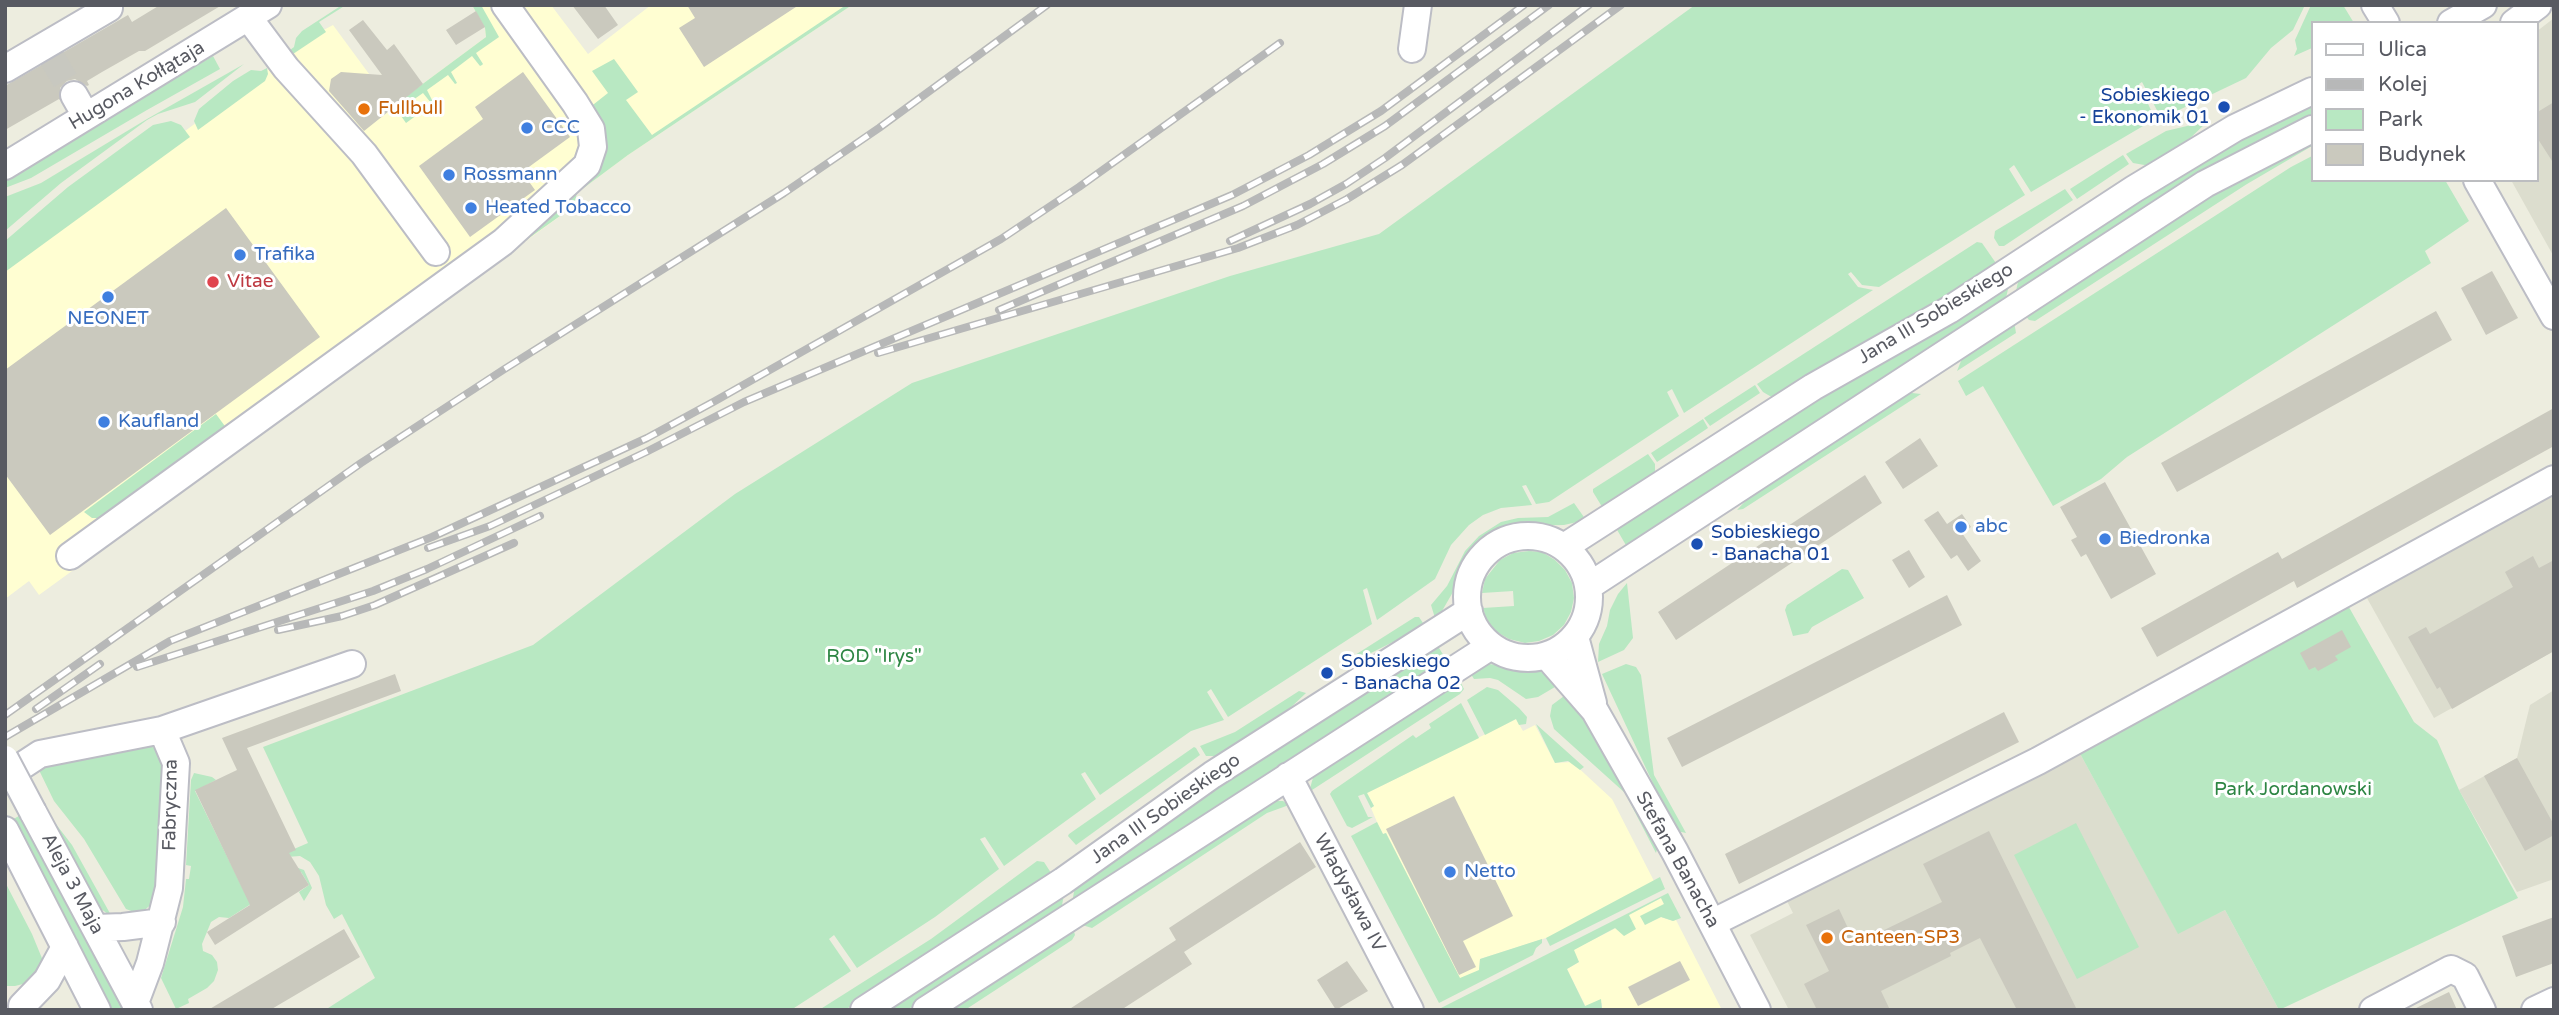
<!DOCTYPE html>
<meta charset="utf-8">
<style>
body{margin:0}
#map{position:relative;width:2559px;height:1015px;overflow:hidden;background:#ededdf;font-family:"Varela Round",sans-serif}
canvas{display:block}
.frame{position:absolute;inset:0;border:7px solid #585a62;pointer-events:none}
.legend{position:absolute;left:2311px;top:21px;width:228px;height:161px;box-sizing:border-box;background:#fff;border:2px solid #bcbdc0;margin:0;padding:9px 12px;list-style:none;font-size:21px;color:#585a62}
.legend li{display:flex;align-items:center;gap:14px;height:35px}
.legend b{width:35px;border:2px solid #bcbdc0}
</style>
<div id="map">
<canvas width="2559" height="1015"></canvas>
<div class="frame"></div>
<ul class="legend">
<li><b style="height:9px;background:#fff"></b>Ulica</li>
<li><b style="height:9px;background:#b7b8b8"></b>Kolej</li>
<li><b style="height:19px;background:#b8e8c2"></b>Park</li>
<li><b style="height:19px;background:#cac9be"></b>Budynek</li>
</ul>
</div>
<script>
const ctx = document.querySelector('canvas').getContext('2d');
ctx.lineJoin = 'round';
function fillPath(path, color) {
  ctx.fillStyle = color;
  ctx.fill(path, 'evenodd');
}
function shape(rows) {
  const path = new Path2D();
  for (const r of rows) {
    if (r.length === 3) {
      path.moveTo(r[0] + r[2], r[1]);
      path.arc(r[0], r[1], r[2], 0, 2 * Math.PI);
      continue;
    }
    path.moveTo(r[0], r[1]);
    for (let i = 2; i < r.length; i += 2) path.lineTo(r[i], r[i + 1]);
  }
  return path;
}
function stroke(path, color, width, dash) {
  ctx.strokeStyle = color;
  ctx.lineWidth = width;
  ctx.lineCap = dash ? 'butt' : 'round';
  ctx.setLineDash(dash || []);
  ctx.stroke(path);
}
function drawText(font, color, halo, rows, align = 'center') {
  ctx.font = font + ' "Varela Round",sans-serif';
  ctx.lineWidth = 6;
  ctx.setLineDash([]);
  ctx.textBaseline = 'middle';
  ctx.strokeStyle = halo;
  ctx.fillStyle = color;
  for (const [text, x, y, turn = 0] of rows) {
    ctx.save();
    ctx.translate(x, y);
    ctx.rotate((+turn || 0) * Math.PI / 180);
    ctx.textAlign = isNaN(turn) ? turn : align;
    if (halo) ctx.strokeText(text, 0, 0);
    ctx.fillText(text, 0, 0);
    ctx.restore();
  }
}
const commercial = shape([
 [472,5,551,5,588,54,651,5,852,5,628,155,577,193,574,206,39,595,29,581,5,599,5,265,314,35,333,25,400,116,408,110,401,100,486,37,485,28],
 [1516,719,1523,731,1535,725,1555,763,1572,762,1612,799,1654,881,1549,937,1480,959,1479,971,1460,979,1386,833,1383,834,1377,822,1371,808,1374,806,1367,793],
 [1661,898,1664,904,1644,925,1661,917,1673,921,1676,920,1722,1010,1602,1010,1602,1003,1586,1007,1567,969,1579,962,1573,950,1616,928,1635,930,1628,915]
]);
const education = shape([
 [2554,18,2554,257,2511,180,2536,180,2536,32],
 [2554,485,2554,651,2434,718,2363,591],
 [2554,690,2554,879,2517,892,2459,790,2517,758,2530,705],
 [2077,748,2178,933,2225,910,2279,1010,1789,1010,1750,935,1793,913,1786,899]
]);
const green = shape([
 [342,5,346,5,319,22,326,32,293,54,290,50,294,47,296,38,302,31],
 [472,5,481,5,499,37,476,53,483,64,482,65,480,66,472,56,451,72,457,83,455,84,448,75,427,90,433,102,431,103,423,93,413,100,421,112,406,123,399,113,402,111,383,84,401,100,486,37,485,28],
 [846,5,852,5,628,155,577,193,574,206,511,251,584,183,589,108,608,93,592,71,614,59,638,92,626,100,652,135],
 [1695,5,2305,5,2293,30,2271,48,2246,78,2179,110,2160,116,2142,82,2139,84,2155,119,2031,192,2014,165,2009,169,2025,195,1879,287,1862,285,1851,272,1848,274,1858,287,1873,290,1684,413,1672,389,1667,392,1679,416,1549,502,1536,504,1526,485,1522,486,1532,505,1501,508,1483,515,1469,525,1451,545,1435,579,1377,620,1367,588,1363,590,1372,624,1228,717,1211,689,1207,692,1224,720,1191,731,1100,795,1085,772,1081,774,1096,799,1004,866,985,837,980,839,999,869,935,917,857,968,834,935,829,939,851,971,791,1010,325,1010,375,978,342,914,334,919,326,905,319,876,310,862,300,856,273,858,308,843,263,747,533,645,735,494,912,383,1230,276,1379,234],
 [2311,5,2343,5,2354,23,2312,23,2312,48,2294,56,2297,49,2295,40],
 [213,56,220,69,147,110,31,178,5,188,5,178],
 [244,64,195,102,158,114,147,120,61,183,5,231,5,197,41,183,147,119],
 [267,68,268,74,265,81,198,130,194,121,199,109,233,81,251,70,261,71],
 [2312,101,2312,116,2268,137,2015,296,2019,277,2181,172],
 [171,121,181,125,190,137,5,272,5,241,68,187,153,125],
 [2208,121,2183,145,2150,166,2133,163,2126,154,2166,131],
 [2312,139,2312,146,2247,184,2035,321,2029,320,2024,314,2181,212],
 [2123,155,2129,164,2077,199,2070,189],
 [2312,156,2312,180,2445,180,2469,221,2425,251,2431,263,2127,457,2101,479,2053,506,1983,386,1966,396,1958,381,2291,167],
 [2065,189,2073,200,2004,246,1999,246,1994,238,1995,231],
 [1977,242,1982,243,1998,266,1775,399,1763,392,1757,384],
 [2009,285,2005,302,1627,547,1616,528,1816,398],
 [2014,321,2016,333,1957,371,1963,356],
 [1755,385,1760,393,1710,426,1704,418],
 [1912,393,1921,394,1743,509,1737,510,1757,489,1906,394],
 [216,414,227,429,103,518,92,518,84,512],
 [1703,419,1708,428,1657,462,1651,453],
 [1648,454,1655,464,1655,476,1604,510,1593,492,1593,489],
 [1574,503,1586,520,1564,525,1509,526,1497,530,1479,543,1463,563,1453,592,1442,611,1435,618,1431,605,1447,586,1465,551,1479,536,1501,522,1518,518,1548,517],
 [1529,551,1542,552,1555,560,1565,570,1572,583,1574,598,1571,612,1564,625,1553,635,1539,641,1525,643,1509,639,1495,631,1486,618,1483,608,1514,606,1513,591,1482,593,1485,579,1500,560,1513,553],
 [1842,569,1848,570,1864,598,1812,627,1808,633,1793,636,1785,610,1787,605],
 [1627,583,1633,638,1624,650,1598,662,1599,644,1607,626,1610,610,1618,594],
 [2346,602,2414,722,2437,740,2459,790,2518,898,2279,1010,2225,910,2178,934,2077,748],
 [1415,617,1419,617,1425,626,1353,662,1355,655],
 [1436,643,1447,661,1072,903,1075,886,1179,810],
 [1489,664,1531,669,1544,673,1560,684,1538,697,1526,699,1498,680,1490,678,1474,679,1469,671],
 [1626,664,1636,667,1641,675,1654,775,1686,833,1677,831,1664,807,1602,674],
 [1459,679,1464,689,1460,694,1309,792,1314,774],
 [1487,687,1498,690,1519,708,1527,717,1526,724,1519,725,1516,719,1485,735,1467,700],
 [1299,691,1306,693,1287,711,1270,725,1220,756,1206,756,1200,746,1235,732],
 [1568,693,1595,732,1658,846,1656,853,1625,793,1554,729,1550,716,1552,705],
 [1461,703,1479,738,1367,793,1374,806,1371,808,1364,794,1358,796,1368,817,1373,817,1352,828,1347,826,1330,794,1332,791,1413,735,1416,738,1431,728,1429,724],
 [1536,724,1584,767,1580,770,1568,761,1555,763],
 [149,745,159,751,166,765,159,888,153,903,136,917,134,912,126,909,84,839,54,801,38,768],
 [1194,747,1196,748,1200,755,1076,845,1068,836,1069,834],
 [194,773,212,777,216,780,195,791,245,893,298,868,304,870,312,888,304,901,299,892,309,885,301,872,229,918,219,917,211,922,202,944,203,951,212,955,217,962,218,970,214,981,207,988,188,999,189,1003,176,1009,161,978,183,907,186,879,189,879,191,866,186,865,191,780],
 [1271,801,1283,801,1289,805,1267,813,1092,928,1082,925,1081,922],
 [22,814,126,1010,109,1010,12,820],
 [52,819,72,845,112,917,97,906,50,821],
 [1377,822,1383,834,1386,833,1460,978,1479,970,1480,959,1542,939,1542,943,1536,948,1533,955,1439,1003,1351,836],
 [2076,823,2139,947,2077,979,2014,855],
 [1037,861,1044,862,1053,876,845,1010,819,1010,931,939],
 [1660,877,1665,889,1550,946,1546,938],
 [5,882,32,934,46,968,31,982,15,986,5,986],
 [1668,893,1681,918,1673,921,1661,917,1645,925,1640,916,1664,904,1661,898,1629,915,1636,929,1624,936,1615,928,1574,950,1579,962,1567,969,1585,1006,1601,999,1602,1010,1442,1010,1441,1008],
 [1064,895,1061,910,907,1010,885,1010],
 [1073,928,1075,935,1072,940,965,1010,946,1010]
]);
const building = shape([
 [160,5,222,5,145,51,139,51,102,72,87,81,89,85,87,86,75,79,67,81,60,88,60,100,59,99,5,130,5,86,128,15,132,22],
 [572,5,604,5,618,25,598,39],
 [687,5,799,5,704,67,679,28,695,18],
 [476,11,485,27,456,45,446,30],
 [363,20,387,50,394,44,423,84,364,131,329,91,331,79,341,72,382,75,349,30],
 [523,72,570,137,522,172,535,190,470,237,419,166,483,119,475,107],
 [2554,102,2554,164,2536,136,2536,113],
 [226,208,320,337,50,535,5,474,5,370],
 [2492,271,2518,318,2486,335,2461,288],
 [2436,311,2452,340,2177,492,2161,463],
 [2554,408,2554,446,2297,588,2294,581,2157,657,2141,628,2278,552,2282,559],
 [1920,438,1938,466,1903,489,1885,462],
 [1865,475,1882,503,1676,640,1658,612],
 [2105,482,2156,574,2111,599,2086,554,2081,557,2071,540,2077,537,2060,507],
 [1938,511,1947,524,1962,514,1971,527,1962,533,1981,561,1968,571,1957,555,1951,559,1924,520],
 [1909,550,1925,577,1909,588,1892,560],
 [2533,556,2539,568,2554,560,2554,651,2452,709,2440,687,2437,689,2408,637,2426,627,2430,634,2513,587,2505,572],
 [1947,595,1962,625,1682,767,1667,738],
 [2342,630,2351,647,2335,656,2338,660,2318,671,2315,667,2309,670,2300,653],
 [395,674,401,691,247,748,296,850,289,853,309,885,215,945,207,932,250,905,195,790,237,770,222,738],
 [2004,712,2019,742,1739,884,1725,854],
 [2517,758,2554,825,2554,835,2525,851,2484,776],
 [1454,796,1513,916,1463,941,1476,967,1459,975,1386,829],
 [1989,831,2077,1010,2017,1010,1980,938,1950,953,1951,956,1881,991,1890,1010,1817,1010,1804,984,1829,971,1806,925,1839,909,1854,941,1879,928,1880,932,1942,902,1923,864],
 [1300,842,1316,867,1184,952,1192,964,1121,1010,1068,1010,1176,940,1169,928],
 [2554,917,2554,963,2516,977,2502,936],
 [344,929,360,957,270,1010,208,1010],
 [1347,961,1368,991,1336,1010,1317,980],
 [1680,961,1690,980,1638,1006,1628,987],
 [2449,992,2457,1010,2412,1010]
]);
const minorTunnel = shape([
 [52,58,74,95]
]);
const minor = shape([
 [2375,5,2386,23],
 [248,17,286,68,364,154,436,252],
 [2451,23,2483,5],
 [2514,23,2538,5],
 [1412,49,1418,5],
 [5,69,109,8],
 [74,95,86,116],
 [5,166,268,5],
 [2477,180,2554,316],
 [1528,597,61],
 [1564,547,1813,387,1949,310,2134,189,2235,128,2312,91],
 [70,556,503,242,587,165,593,147,591,129,575,103,505,5],
 [1589,586,2205,184,2312,129],
 [1575,637,1593,703],
 [1547,656,1595,711,1675,852,1757,1010],
 [162,730,352,664],
 [1288,776,1410,1010],
 [5,777,40,754,162,730,176,763,169,888,150,963,135,1003],
 [33,812,139,1010],
 [5,830,97,1010],
 [1712,923,2038,761,2554,479],
 [96,928,123,927,162,922],
 [22,1006,47,980,65,947],
 [864,1010,1063,881,1212,775,1469,611],
 [926,1010,1491,646],
 [2373,1010,2451,969,2465,976,2482,1010],
 [2535,1010,2554,1001]
]);
const rail = shape([
 [1230,241,1310,204,1346,184,1385,158,1589,5],
 [999,310,1243,206,1323,164,1385,126,1549,5],
 [878,353,1238,248,1297,225,1347,199,1402,165,1621,5],
 [428,548,490,526,646,452,744,402,1232,195,1309,155,1381,111,1524,5],
 [278,630,342,616,375,605,514,543],
 [137,667,373,591,427,569,540,516],
 [36,709,100,664],
 [5,715,361,463,503,370,784,193,879,128,1047,5],
 [5,737,170,641,432,537,647,438,715,401,1001,239,1079,187,1280,43]
]);
const minorBridge = shape([
 [5,759,33,812]
]);
const markers = [
 [2224,107,7,"#1a4fb4"],
 [364,109,7,"#e8710a"],
 [527,128,7,"#3f7fe0"],
 [449,175,7,"#3f7fe0"],
 [471,208,7,"#3f7fe0"],
 [240,255,7,"#3f7fe0"],
 [213,282,7,"#e0444e"],
 [108,297,7,"#3f7fe0"],
 [104,422,7,"#3f7fe0"],
 [1961,527,7,"#3f7fe0"],
 [2105,539,7,"#3f7fe0"],
 [1697,544,7,"#1a4fb4"],
 [1327,673,7,"#1a4fb4"],
 [1450,872,7,"#3f7fe0"],
 [1827,938,7,"#e8710a"]
];
const streetNames = [
 ["Hugona Kołłątaja",137,86,-31],
 ["Jana III Sobieskiego",1936,314,-31],
 ["Fabryczna",171,805,-89],
 ["Jana III Sobieskiego",1166,809,-35],
 ["Stefana Banacha",1677,860,61],
 ["Aleja 3 Maja",72,884,62],
 ["Władysława IV",1349,893,62]
];
const transitNames = [
 ["Sobieskiego",2210,96,"right"],
 ["- Ekonomik 01",2210,118,"right"],
 ["Sobieskiego",1711,533],
 ["- Banacha 01",1711,555],
 ["Sobieskiego",1341,662],
 ["- Banacha 02",1341,684]
];
const foodNames = [
 ["Fullbull",378,109],
 ["Canteen-SP3",1841,938]
];
const shopNames = [
 ["CCC",541,128],
 ["Rossmann",463,175],
 ["Heated Tobacco",485,208],
 ["Trafika",254,255],
 ["NEONET",108,319,"center"],
 ["Kaufland",118,422],
 ["abc",1975,527],
 ["Biedronka",2119,539],
 ["Netto",1464,872]
];
const healthNames = [
 ["Vitae",227,282]
];
const parkNames = [
 ["ROD \"Irys\"",874,657],
 ["Park Jordanowski",2293,790]
];
fillPath(commercial, '#fffed2');
fillPath(education, '#dcddce');
fillPath(green, '#b8e8c2');
fillPath(building, '#cac9be');
stroke(minorTunnel, '#c8c8c0', 26, [26, 13]);
stroke(minor, '#bcbdc5', 30);
stroke(minor, '#fff', 26);
stroke(rail, '#b7b8b8', 8);
stroke(rail, '#fff', 5, [16]);
stroke(minorBridge, '#bcbdc5', 30, []);
stroke(minorBridge, '#fff', 26);
for (const [x, y, r, color] of markers) {
  const dot = new Path2D();
  dot.arc(x, y, r, 0, 2 * Math.PI);
  ctx.fillStyle = color;
  ctx.fill(dot);
  stroke(dot, '#fff', 2.5);
}
drawText('19px', '#585a62', '#fff', streetNames);
drawText('19px', '#164399', '#fff', transitNames, 'left');
drawText('19px', '#c56008', '#fff', foodNames, 'left');
drawText('19px', '#366cbe', '#fff', shopNames, 'left');
drawText('19px', '#be3a42', '#fff', healthNames, 'left');
drawText('19px', '#2d8543', '#fff', parkNames);
</script>
